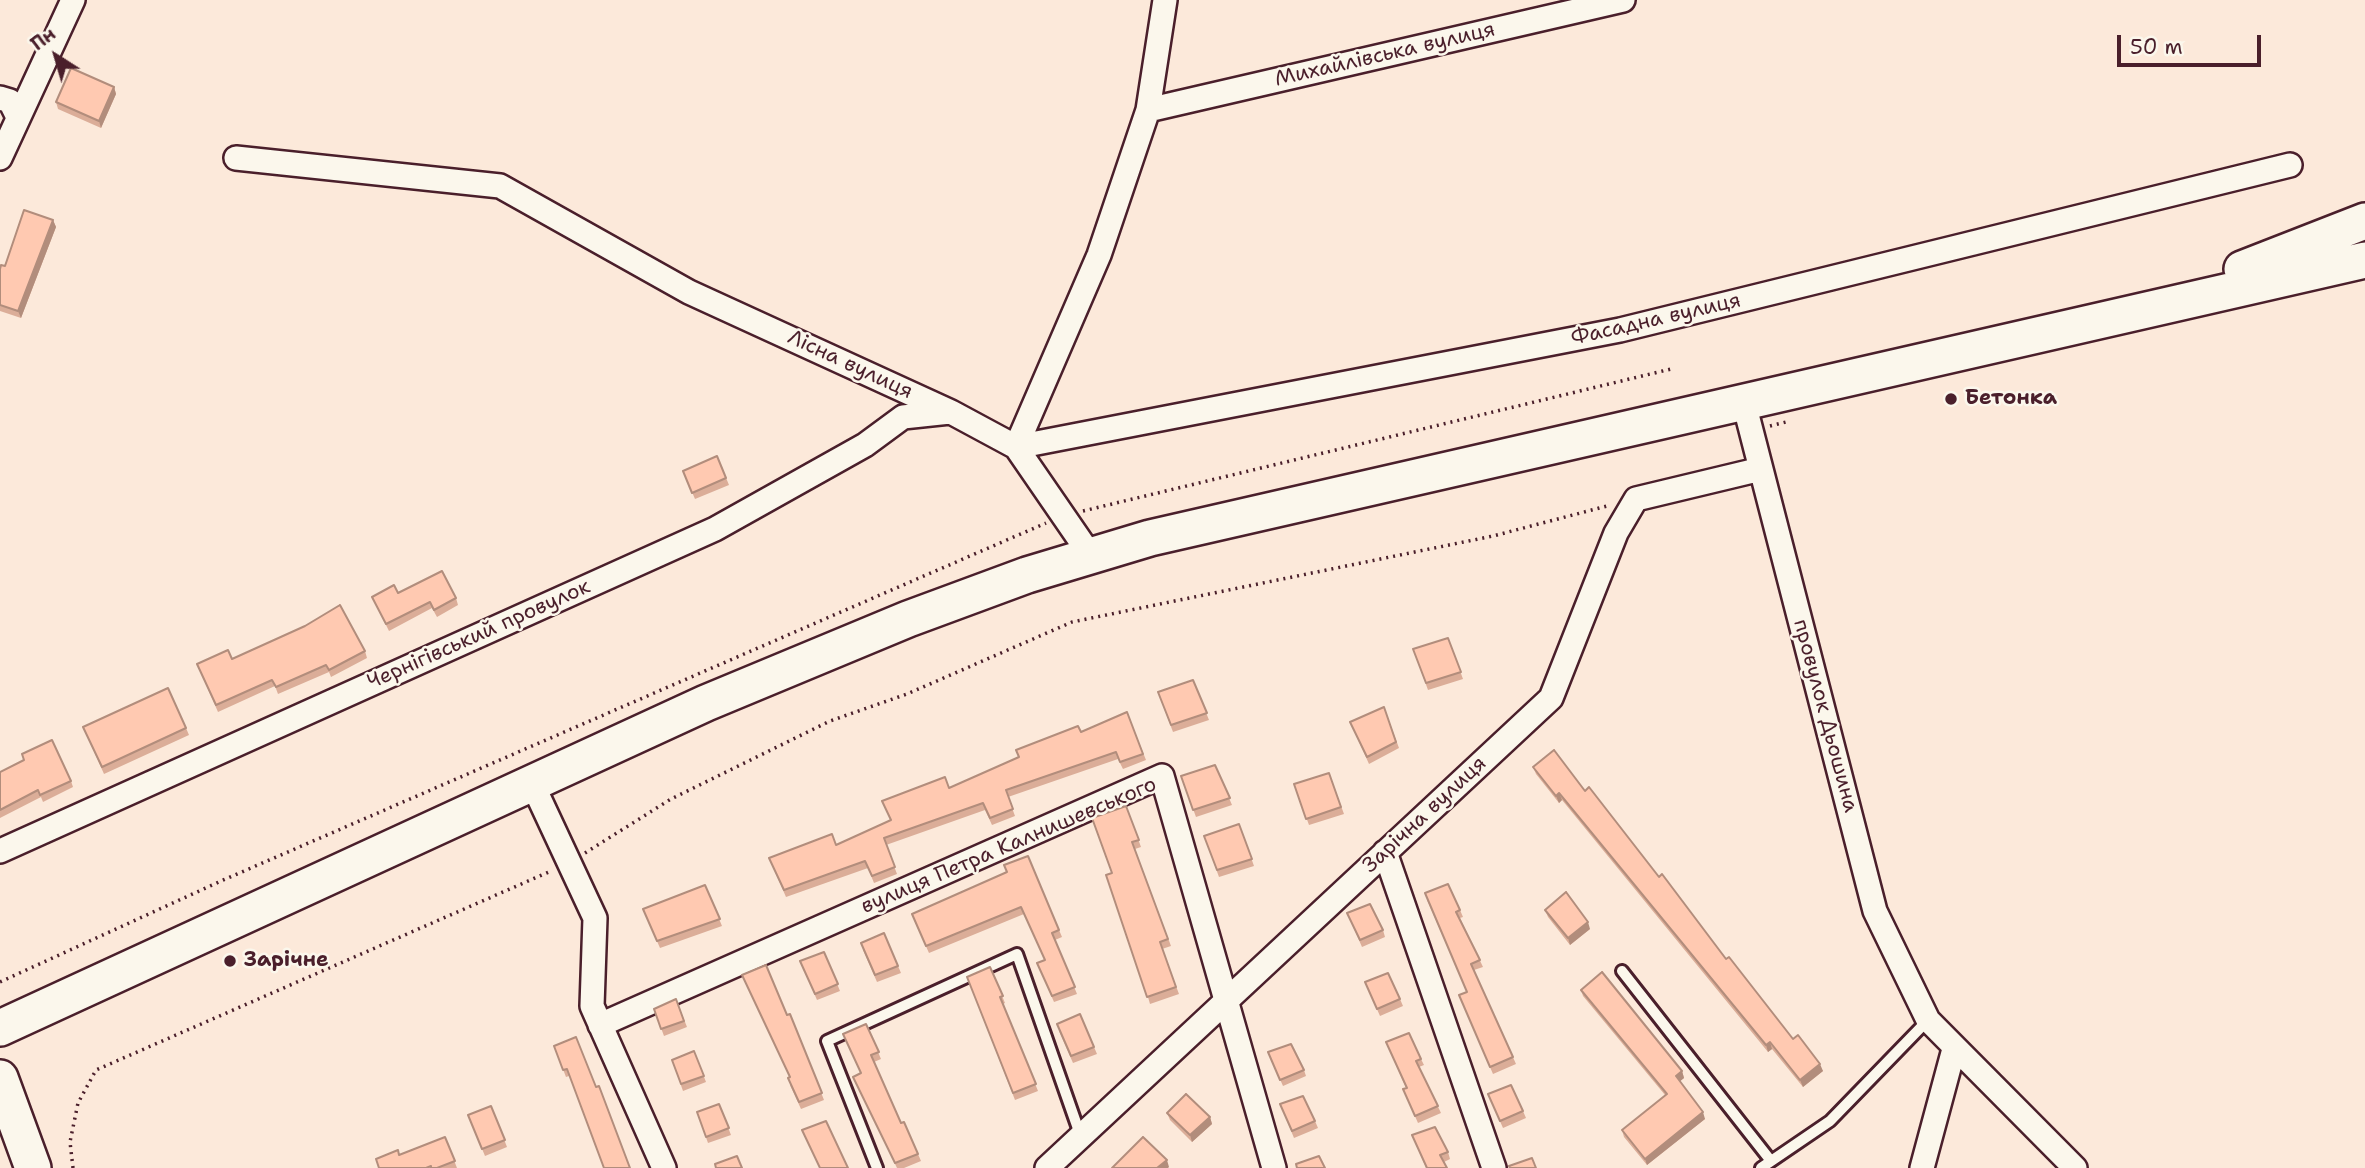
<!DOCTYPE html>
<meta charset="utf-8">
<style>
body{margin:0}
#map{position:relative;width:2365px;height:1168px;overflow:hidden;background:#fce9da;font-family:"Shantell Sans",sans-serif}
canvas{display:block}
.north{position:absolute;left:21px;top:21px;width:70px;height:70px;-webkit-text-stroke:5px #fbf7ec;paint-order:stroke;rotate:323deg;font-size:19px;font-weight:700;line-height:28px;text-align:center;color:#4a1f2b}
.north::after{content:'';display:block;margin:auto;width:24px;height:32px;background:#4a1f2b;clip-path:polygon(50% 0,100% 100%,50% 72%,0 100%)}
.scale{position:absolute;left:2117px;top:35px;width:144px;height:32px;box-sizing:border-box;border:4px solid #4a1f2b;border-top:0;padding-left:9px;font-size:21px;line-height:24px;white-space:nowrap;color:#4a1f2b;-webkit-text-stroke:5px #fbf7ec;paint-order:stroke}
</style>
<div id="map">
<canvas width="2365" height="1168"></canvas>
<div class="north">Пн</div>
<div class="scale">50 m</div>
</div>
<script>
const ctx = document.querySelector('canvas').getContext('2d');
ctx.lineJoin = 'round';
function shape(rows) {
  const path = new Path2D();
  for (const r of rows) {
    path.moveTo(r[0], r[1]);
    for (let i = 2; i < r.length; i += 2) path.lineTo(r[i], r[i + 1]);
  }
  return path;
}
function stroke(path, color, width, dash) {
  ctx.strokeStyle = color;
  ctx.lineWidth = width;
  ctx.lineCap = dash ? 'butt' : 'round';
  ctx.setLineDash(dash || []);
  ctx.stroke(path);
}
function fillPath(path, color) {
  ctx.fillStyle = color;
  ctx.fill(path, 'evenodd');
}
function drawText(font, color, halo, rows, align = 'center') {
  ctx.font = font + ' "Shantell Sans",sans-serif';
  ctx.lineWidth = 5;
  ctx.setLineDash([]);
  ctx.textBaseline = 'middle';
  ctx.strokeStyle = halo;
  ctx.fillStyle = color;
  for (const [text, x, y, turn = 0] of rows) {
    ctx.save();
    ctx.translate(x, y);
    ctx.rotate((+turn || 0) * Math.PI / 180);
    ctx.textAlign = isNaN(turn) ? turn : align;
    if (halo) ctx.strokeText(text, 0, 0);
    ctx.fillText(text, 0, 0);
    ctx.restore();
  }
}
const path = shape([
 [1770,426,1790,421],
 [1083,511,1671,369],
 [585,853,671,799,830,721,907,694,1072,622,1493,536,1607,506],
 [0,982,221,881,1046,523],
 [73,1168,70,1142,78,1103,96,1070,551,871]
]);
const lane = shape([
 [1622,971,1771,1161],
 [877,1168,827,1041,1017,954,1081,1137],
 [1761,1168,1830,1121,1928,1020]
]);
const street = shape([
 [0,98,10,101,18,117],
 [1148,110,1623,0],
 [0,158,73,0],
 [236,158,500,186,689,292,951,412,1016,447,1099,255,1148,110,1165,0],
 [1744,403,1875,911,1928,1020,2075,1168],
 [1091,556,1016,447,1620,330,2290,165],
 [532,783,595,918,592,1006,664,1168],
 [0,851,715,529,865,445,903,417,950,412],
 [1385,852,1494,1168],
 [600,1025,1162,776,1274,1168],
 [1047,1168,1551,698,1616,533,1636,499,1761,469],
 [1922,1168,1954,1049]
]);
const primary = shape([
 [2242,269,2365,221],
 [0,1028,706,703,908,619,1027,575,1150,538,2365,260],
 [0,1078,33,1168]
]);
const wall = shape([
 [114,87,116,94,101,128,58,109,56,102],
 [53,220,56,227,21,318,0,311,0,269,5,266],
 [717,456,729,485,695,499,683,471],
 [398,593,456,598,458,605,437,617,432,608,389,631,372,597],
 [1448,638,1463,679,1428,690,1413,649],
 [365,651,367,658,331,677,329,672,278,694,275,686,218,712,197,664,232,659],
 [1193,680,1209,720,1173,732,1158,692],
 [1384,707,1399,748,1369,764,1350,722],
 [1127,712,1146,760,1123,769,1118,759,1008,797,1015,816,992,825,985,810,886,845,897,874,874,883,868,868,786,897,772,865,836,845,890,820,949,788],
 [83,727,186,728,189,735,104,774],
 [1215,765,1232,805,1196,817,1181,776],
 [1533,767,1585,791,1659,877,1793,1039,1823,1071,1803,1087,1772,1049,1768,1052,1562,800,1559,803,1536,774],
 [0,772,71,781,73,787,43,802,41,797,0,818],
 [1329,773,1344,814,1309,825,1294,784],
 [1126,806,1141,847,1135,849,1171,946,1162,949,1179,994,1150,1004,1112,873],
 [1239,824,1254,866,1219,877,1204,836],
 [1028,856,1062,937,1055,940,1077,994,1054,1002,1040,970,1045,960,1024,914,929,953,914,920,1007,873],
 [705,885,722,926,660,948,646,916],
 [1427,900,1460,910,1463,917,1460,918,1483,967,1474,970,1516,1064,1493,1074,1462,1002,1467,992],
 [1545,910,1590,929,1570,945,1548,917],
 [1347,913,1383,930,1385,937,1362,947],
 [884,933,901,973,877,982,863,950],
 [824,952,840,991,817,1000,803,968],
 [990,967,1005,1003,1003,1004,1038,1091,1015,1100,967,977],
 [742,975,787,1015,790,1014,824,1100,801,1109,790,1085,790,1077],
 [1365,982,1400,999,1403,1006,1380,1016],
 [1581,990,1682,1071,1684,1078,1680,1081,1705,1119,1647,1165,1624,1137,1622,1130,1665,1095,1583,996],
 [676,999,687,1027,664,1036,654,1009],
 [866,1024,881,1059,874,1062,901,1123,904,1122,921,1161,904,1168,897,1168,853,1077,861,1074],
 [1059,1031,1094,1047,1097,1054,1073,1063],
 [1386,1042,1421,1059,1424,1065,1419,1067,1441,1113,1418,1123,1403,1089,1406,1088],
 [554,1046,630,1168,569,1076,566,1077],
 [694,1051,706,1082,683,1091,672,1060],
 [1268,1052,1304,1070,1306,1076,1283,1086],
 [1488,1094,1523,1111,1526,1118,1503,1128],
 [719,1104,731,1135,708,1143,697,1112],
 [1280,1104,1315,1121,1318,1128,1294,1138],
 [491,1106,507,1147,485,1156,468,1115],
 [1167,1113,1210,1117,1212,1124,1192,1142,1170,1120],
 [1412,1135,1448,1152,1450,1159,1444,1162,1447,1168,1426,1168],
 [445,1137,457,1168,379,1168,399,1155]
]);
const shadedWall = shape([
 [114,87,116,94,101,128,99,121],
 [53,220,56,227,21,318,18,311],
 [1559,793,1562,800,1559,803,1556,796],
 [1588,922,1590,929,1570,945,1568,938],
 [1770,1042,1772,1049,1768,1052,1766,1045],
 [1820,1064,1823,1071,1803,1087,1800,1080],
 [1682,1071,1684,1078,1678,1083,1676,1076],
 [1703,1112,1705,1119,1647,1165,1645,1159],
 [1210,1117,1212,1124,1192,1142,1190,1135],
 [1167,1160,1169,1167,1168,1168,1157,1168]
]);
const building = shape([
 [71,68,114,87,99,121,56,102,71,68],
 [24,210,53,220,18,311,0,305,0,269,1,265,5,266,24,210],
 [717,456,726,478,692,493,683,471,717,456],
 [442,571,456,598,434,610,430,602,386,624,372,597,394,585,398,593,442,571],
 [340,605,365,651,329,670,326,665,276,687,272,680,216,705,197,664,228,650,232,659,305,626,340,605],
 [1448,638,1461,672,1426,683,1413,649,1448,638],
 [1193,680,1207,713,1171,725,1158,692,1193,680],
 [168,688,186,728,102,767,83,727,168,688],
 [1384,707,1396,742,1367,757,1350,722,1384,707],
 [1127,712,1143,754,1120,762,1116,752,1006,790,1013,809,990,818,983,803,884,838,895,867,872,876,865,861,784,890,769,858,832,834,836,845,891,820,882,801,945,777,949,788,1019,757,1016,750,1078,726,1081,732,1127,712],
 [52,740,71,781,40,795,38,790,0,810,0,772,24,760,22,754,52,740],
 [1554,750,1585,791,1589,787,1659,877,1662,874,1726,959,1729,957,1793,1039,1798,1035,1820,1064,1800,1080,1770,1042,1766,1045,1559,793,1556,796,1533,767,1554,750],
 [1215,765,1230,798,1193,810,1181,776,1215,765],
 [1329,773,1341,807,1306,819,1294,784,1329,773],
 [1126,806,1139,840,1132,842,1168,939,1160,942,1176,987,1147,997,1106,875,1112,873,1092,818,1126,806],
 [1239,824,1252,859,1217,870,1204,836,1239,824],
 [1028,856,1059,930,1052,933,1075,987,1052,996,1037,963,1045,960,1021,907,926,946,912,914,1007,872,1004,865,1028,856],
 [1448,884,1460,910,1456,912,1480,960,1471,964,1513,1057,1490,1067,1459,995,1467,992,1425,893,1448,884],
 [705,885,720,919,657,941,643,909,705,885],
 [1566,892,1588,922,1568,938,1545,910,1566,892],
 [1370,904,1383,930,1360,940,1347,913,1370,904],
 [884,933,898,966,875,975,861,943,884,933],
 [824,952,838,984,815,994,800,961,824,952],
 [766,965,787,1015,790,1014,822,1093,799,1102,788,1078,790,1077,742,975,766,965],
 [990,967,1003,996,1000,997,1036,1084,1013,1093,967,977,990,967],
 [1602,972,1682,1071,1676,1076,1703,1112,1645,1159,1622,1130,1667,1094,1581,990,1602,972],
 [1388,973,1400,999,1377,1009,1365,982,1388,973],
 [676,999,684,1021,661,1029,654,1009,676,999],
 [1080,1014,1094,1047,1071,1056,1057,1024,1080,1014],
 [866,1024,879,1052,871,1055,901,1123,904,1122,918,1154,895,1163,853,1077,861,1073,843,1034,866,1024],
 [1409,1033,1421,1059,1416,1061,1438,1106,1415,1116,1403,1089,1407,1088,1386,1042,1409,1033],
 [576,1037,596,1087,599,1086,630,1168,604,1168,567,1069,563,1070,554,1046,576,1037],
 [1291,1044,1304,1070,1280,1080,1268,1052,1291,1044],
 [694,1051,704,1076,681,1084,672,1060,694,1051],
 [1511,1085,1523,1111,1500,1121,1488,1094,1511,1085],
 [1186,1094,1210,1117,1190,1135,1167,1113,1186,1094],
 [1303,1096,1315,1121,1292,1131,1280,1104,1303,1096],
 [719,1104,729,1128,706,1137,697,1112,719,1104],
 [491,1106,505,1140,482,1149,468,1115,491,1106],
 [826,1121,848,1168,820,1168,802,1130,826,1121],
 [1435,1127,1448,1152,1440,1155,1447,1168,1427,1168,1412,1135,1435,1127],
 [445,1137,455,1161,437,1168,431,1168,431,1166,426,1168,379,1168,376,1159,398,1150,399,1155,445,1137],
 [1143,1137,1167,1160,1157,1168,1112,1168,1143,1137],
 [737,1156,742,1168,716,1168,715,1164,737,1156],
 [1319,1156,1325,1168,1297,1168,1296,1164,1319,1156],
 [1532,1158,1536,1168,1510,1168,1509,1166,1532,1158]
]);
const markers = [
 [1951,399,7,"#4a1f2b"],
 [230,961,7,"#4a1f2b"]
];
const streetNames = [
 ["Михайлівська вулиця",1385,55,-13],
 ["Фасадна вулиця",1656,320,-13],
 ["Лісна вулиця",850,365,25],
 ["Чернігівський провулок",479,635,-24],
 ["провулок Дьошина",1825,716,75],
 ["Зарічна вулиця",1425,815,-43],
 ["вулиця Петра Калнишевського",1009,846,-23]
];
const poiNames = [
 ["Бетонка",1965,399],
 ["Зарічне",244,961]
];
stroke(lane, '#4a1f2b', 16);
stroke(street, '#4a1f2b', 28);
stroke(primary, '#4a1f2b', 40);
stroke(path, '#4a1f2b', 3.5, [2, 5]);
stroke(lane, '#fbf7ec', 10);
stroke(street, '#fbf7ec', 23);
stroke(primary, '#fbf7ec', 35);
fillPath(wall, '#dbad98');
fillPath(shadedWall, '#b28d7c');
fillPath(building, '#ffc9b1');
stroke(building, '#b28d7c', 2);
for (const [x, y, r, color] of markers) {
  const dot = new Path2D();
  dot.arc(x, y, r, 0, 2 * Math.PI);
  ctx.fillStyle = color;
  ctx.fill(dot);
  stroke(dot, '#fbf7ec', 2.5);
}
drawText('21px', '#4a1f2b', '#fbf7ec', streetNames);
drawText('bold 21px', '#4a1f2b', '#fbf7ec', poiNames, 'left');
</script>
